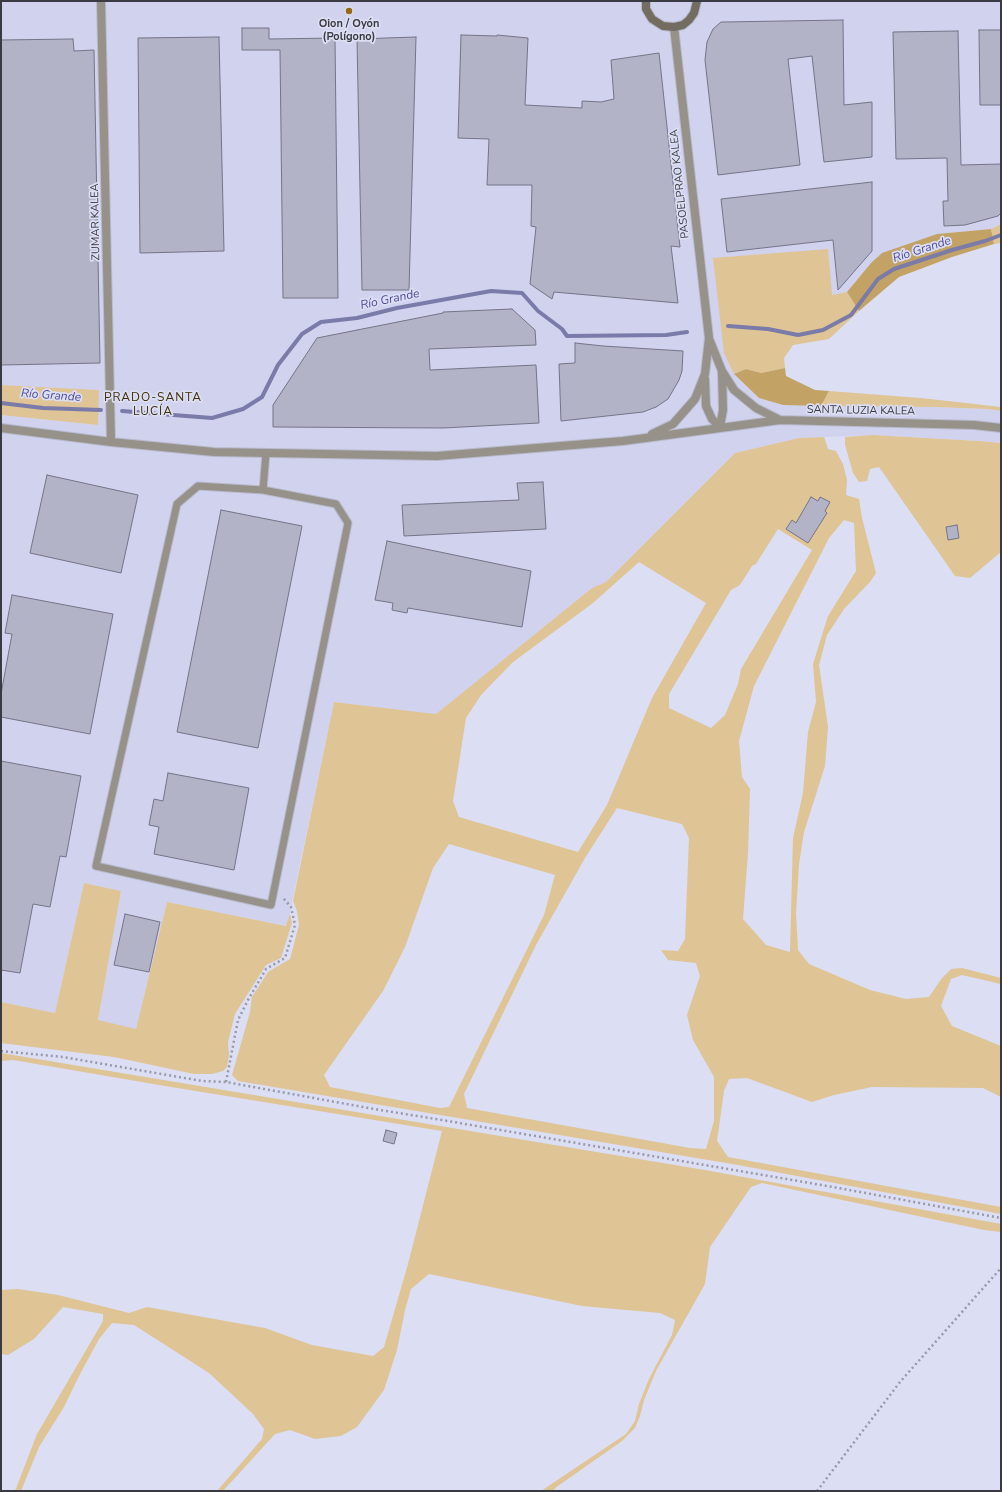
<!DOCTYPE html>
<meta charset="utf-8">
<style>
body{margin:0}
#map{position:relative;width:1002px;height:1492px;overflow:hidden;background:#dcdef3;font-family:"Nunito Sans",sans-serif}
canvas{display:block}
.frame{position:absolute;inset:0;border:2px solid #3a3a42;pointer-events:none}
</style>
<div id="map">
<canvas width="1002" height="1492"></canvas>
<div class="frame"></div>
</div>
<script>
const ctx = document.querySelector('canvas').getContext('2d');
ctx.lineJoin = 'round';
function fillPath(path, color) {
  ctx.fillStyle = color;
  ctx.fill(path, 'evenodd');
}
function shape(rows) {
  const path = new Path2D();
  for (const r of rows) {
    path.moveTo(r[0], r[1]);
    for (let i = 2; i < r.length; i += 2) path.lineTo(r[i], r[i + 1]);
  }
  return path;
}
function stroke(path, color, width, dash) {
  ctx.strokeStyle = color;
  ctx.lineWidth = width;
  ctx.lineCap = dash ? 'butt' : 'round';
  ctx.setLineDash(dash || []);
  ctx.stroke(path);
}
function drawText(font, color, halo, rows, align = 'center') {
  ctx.font = font + ' "Nunito Sans",sans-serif';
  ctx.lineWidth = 3.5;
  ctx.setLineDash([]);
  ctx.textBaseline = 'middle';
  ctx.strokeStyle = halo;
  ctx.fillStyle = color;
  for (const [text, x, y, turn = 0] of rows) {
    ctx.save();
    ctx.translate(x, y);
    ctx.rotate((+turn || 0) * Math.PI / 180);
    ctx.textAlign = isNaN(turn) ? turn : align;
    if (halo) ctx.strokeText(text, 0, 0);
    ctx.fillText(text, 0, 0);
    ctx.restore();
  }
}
const built = shape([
 [1,1,1001,1,1001,224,991,229,937,234,871,263,847,292,832,296,734,374,759,398,783,405,935,407,988,409,1001,411,1001,443,979,441,873,435,853,436,799,438,735,453,606,582,592,588,436,714,334,702,287,926,167,902,136,1029,98,1021,121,891,84,883,55,1013,1,1002,1,415,98,425,98,390,1,385]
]);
const green = shape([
 [1001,224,1001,243,994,244,991,229],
 [828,249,832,295,847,292,859,311,829,339,793,345,784,358,785,368,761,373,746,369,734,374,724,353,713,258],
 [1,385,99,390,98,425,1,415],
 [829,391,921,398,1001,407,1001,411,988,409,935,407,821,406],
 [873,435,979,441,1001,443,1001,552,970,578,955,576,879,467,870,469,867,481,859,482,853,473,845,445,845,437],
 [824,437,828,449,836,451,843,464,847,480,846,495,859,499,862,518,876,573,870,582,844,609,827,635,819,665,828,727,825,766,804,832,799,864,796,913,798,950,809,964,870,990,906,999,929,997,942,978,951,969,962,968,1001,978,1001,984,962,975,951,979,941,1006,952,1026,1001,1046,1001,1097,983,1088,872,1087,834,1095,812,1102,747,1078,729,1079,724,1091,717,1141,728,1157,1001,1207,1001,1214,738,1165,238,1081,232,1075,250,1012,252,997,268,972,290,959,299,925,297,911,293,901,334,702,436,714,592,588,606,582,735,453,799,438],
 [844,520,854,523,856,571,828,616,813,664,816,702,808,732,803,793,793,838,790,952,766,945,743,919,748,853,750,789,742,777,739,741,754,686,829,538],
 [778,529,812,550,741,669,738,684,725,715,711,728,669,708,669,694,731,590,740,585,752,566,756,564],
 [639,562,706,603,652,698,607,805,578,852,459,817,453,801,466,718,481,695,513,662,593,603],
 [617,808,682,824,689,838,685,939,678,951,661,950,668,960,696,963,700,976,687,1015,693,1040,714,1077,714,1121,706,1149,690,1148,467,1108,464,1094,536,945,585,858],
 [449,844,555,875,544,915,449,1107,440,1108,330,1087,324,1075,383,991,405,947,433,868],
 [84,883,121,891,98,1020,136,1029,167,902,286,926,290,913,292,923,281,958,266,965,235,1014,228,1042,229,1055,227,1067,223,1071,212,1074,194,1074,114,1057,1,1043,1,1002,55,1013],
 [1,1053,705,1170,1001,1224,1001,1232,984,1230,762,1183,751,1187,710,1247,705,1284,656,1371,644,1400,640,1416,635,1428,622,1441,555,1488,554,1491,541,1491,626,1434,635,1421,639,1404,649,1379,672,1335,675,1320,660,1313,582,1306,429,1274,411,1289,405,1310,397,1350,384,1390,357,1427,341,1436,315,1439,290,1430,275,1434,223,1491,217,1491,262,1439,264,1429,253,1414,209,1373,134,1325,112,1323,99,1339,79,1376,64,1407,39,1447,21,1491,15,1491,37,1434,103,1321,103,1314,63,1307,34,1339,8,1355,1,1354,1,1290,18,1289,58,1295,129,1313,147,1307,265,1328,312,1345,373,1356,384,1347,408,1264,442,1131,171,1087,13,1060,2,1061,1,1066]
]);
const forest = shape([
 [991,229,994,244,952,257,899,277,859,311,847,292,871,263,882,253,937,234],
 [785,368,786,376,815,390,829,391,821,406,783,405,759,398,734,374,746,369,761,373]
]);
const stream = shape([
 [728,326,768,329,798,335,823,330,851,315,878,279,894,269,952,250,985,241,1001,235],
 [1,403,43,408,101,410],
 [122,411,212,418,243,409,262,397,278,365,302,334,321,322,357,318,397,308,491,291,522,293,538,311,562,329,567,336,666,335,687,332]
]);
const building = shape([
 [843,20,844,105,872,102,872,157,824,162,812,56,788,59,800,165,718,175,705,60,707,42,713,29,721,22,724,22,843,20],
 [242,28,269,28,269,39,335,38,338,298,283,298,280,50,242,50,242,28],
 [979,30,1001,30,1001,105,980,105,979,30],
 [958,31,961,165,1001,164,1001,213,998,216,965,225,944,226,943,201,948,201,947,158,896,159,893,32,958,31],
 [461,35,497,36,497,35,528,38,525,105,582,108,582,101,601,102,614,99,611,60,659,53,680,247,671,246,678,303,554,292,552,299,530,284,536,227,531,226,532,185,487,185,489,139,458,138,461,35],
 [219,37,224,251,140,253,138,38,219,37],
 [416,37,409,290,362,290,357,39,416,37],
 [73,39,74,51,94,50,100,363,1,365,1,40,73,39],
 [872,182,872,251,838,290,833,240,727,252,721,199,872,182],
 [512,309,535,330,536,345,429,349,430,370,536,365,539,423,443,428,273,427,273,405,317,338,443,313,443,312,512,309],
 [575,343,603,346,683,351,682,371,679,380,668,399,656,407,643,412,561,421,559,364,575,363,575,343],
 [47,475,138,495,121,573,30,553,47,475],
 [543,482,546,529,404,536,402,505,519,500,517,483,543,482],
 [811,497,818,501,820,497,830,502,825,511,827,513,808,543,786,529,792,520,796,523,811,497],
 [221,510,302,526,258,748,177,732,221,510],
 [957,525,959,538,948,540,946,527,957,525],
 [387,541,531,571,522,627,408,608,407,613,392,610,393,603,375,600,387,541],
 [12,595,113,614,90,734,1,717,1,694,12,634,5,633,12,595],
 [1,761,81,776,66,857,60,856,50,907,33,904,20,973,1,970,1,761],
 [168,773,249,788,234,870,154,854,159,827,149,825,154,799,163,801,168,773],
 [125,914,160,922,149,972,114,965,125,914],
 [386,1130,397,1133,394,1144,383,1141,386,1130]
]);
const path = shape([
 [1,1051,63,1057,202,1081,226,1082,374,1109,442,1120,833,1187,1001,1218],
 [226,1082,238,1020,248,1000,266,969,285,958,295,925,291,907,283,898],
 [817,1491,900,1382,1001,1268]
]);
const service = shape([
 [263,490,198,486,177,504,96,866,271,905,348,523,336,504,263,490,266,453]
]);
const minor = shape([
 [101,1,111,442],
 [710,341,722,371,734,390,756,408,780,420],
 [705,379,706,406,712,419,720,427],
 [720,427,723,410,722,372],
 [1,428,111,442,214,452,437,456,623,441,780,420,974,425,1001,428],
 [652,434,673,424,695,399,705,374,709,338,674,27]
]);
const secondary = shape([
 [646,1,646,9,652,19,663,26,674,27,683,25,689,20,694,13,697,1]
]);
const markers = [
 [349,11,4,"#926b13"]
];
const poiNames = [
 ["Oion / Oyón",349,24],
 ["(Polígono)",349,37]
];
const streetNames = [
 ["PASOELPRAO KALEA",680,184,-96],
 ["ZUMAR KALEA",96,222,-91],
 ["SANTA LUZIA KALEA",861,411,1]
];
const waterNames = [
 ["Río Grande",922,250,-18],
 ["Río Grande",390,300,-12],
 ["Río Grande",51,396,4]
];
const neighbourhoodNames = [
 ["PRADO-SANTA",153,398],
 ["LUCÍA",153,412]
];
fillPath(built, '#d0d2ee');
fillPath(green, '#dfc495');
fillPath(forest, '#c3a265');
stroke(stream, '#7a7ba8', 4);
fillPath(building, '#b2b3c7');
stroke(building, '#747588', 1);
stroke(service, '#b8bacc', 9);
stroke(minor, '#b8bacc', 10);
stroke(secondary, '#b8bacc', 10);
stroke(path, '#9899a9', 2.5, [2, 3]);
stroke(service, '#969189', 7);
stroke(minor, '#969189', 8);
stroke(secondary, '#736c61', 8);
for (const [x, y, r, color] of markers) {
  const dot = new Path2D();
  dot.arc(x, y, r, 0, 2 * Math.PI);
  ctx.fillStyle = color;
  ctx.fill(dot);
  stroke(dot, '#dcdef3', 1.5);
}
drawText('bold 11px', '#3a3a42', '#dcdef3', poiNames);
drawText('11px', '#3a3a42', '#dcdef3', streetNames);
drawText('italic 12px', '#4f4b95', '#dcdef3', waterNames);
ctx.letterSpacing = '1px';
drawText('12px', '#412f06', '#dcdef3', neighbourhoodNames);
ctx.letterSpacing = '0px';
</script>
